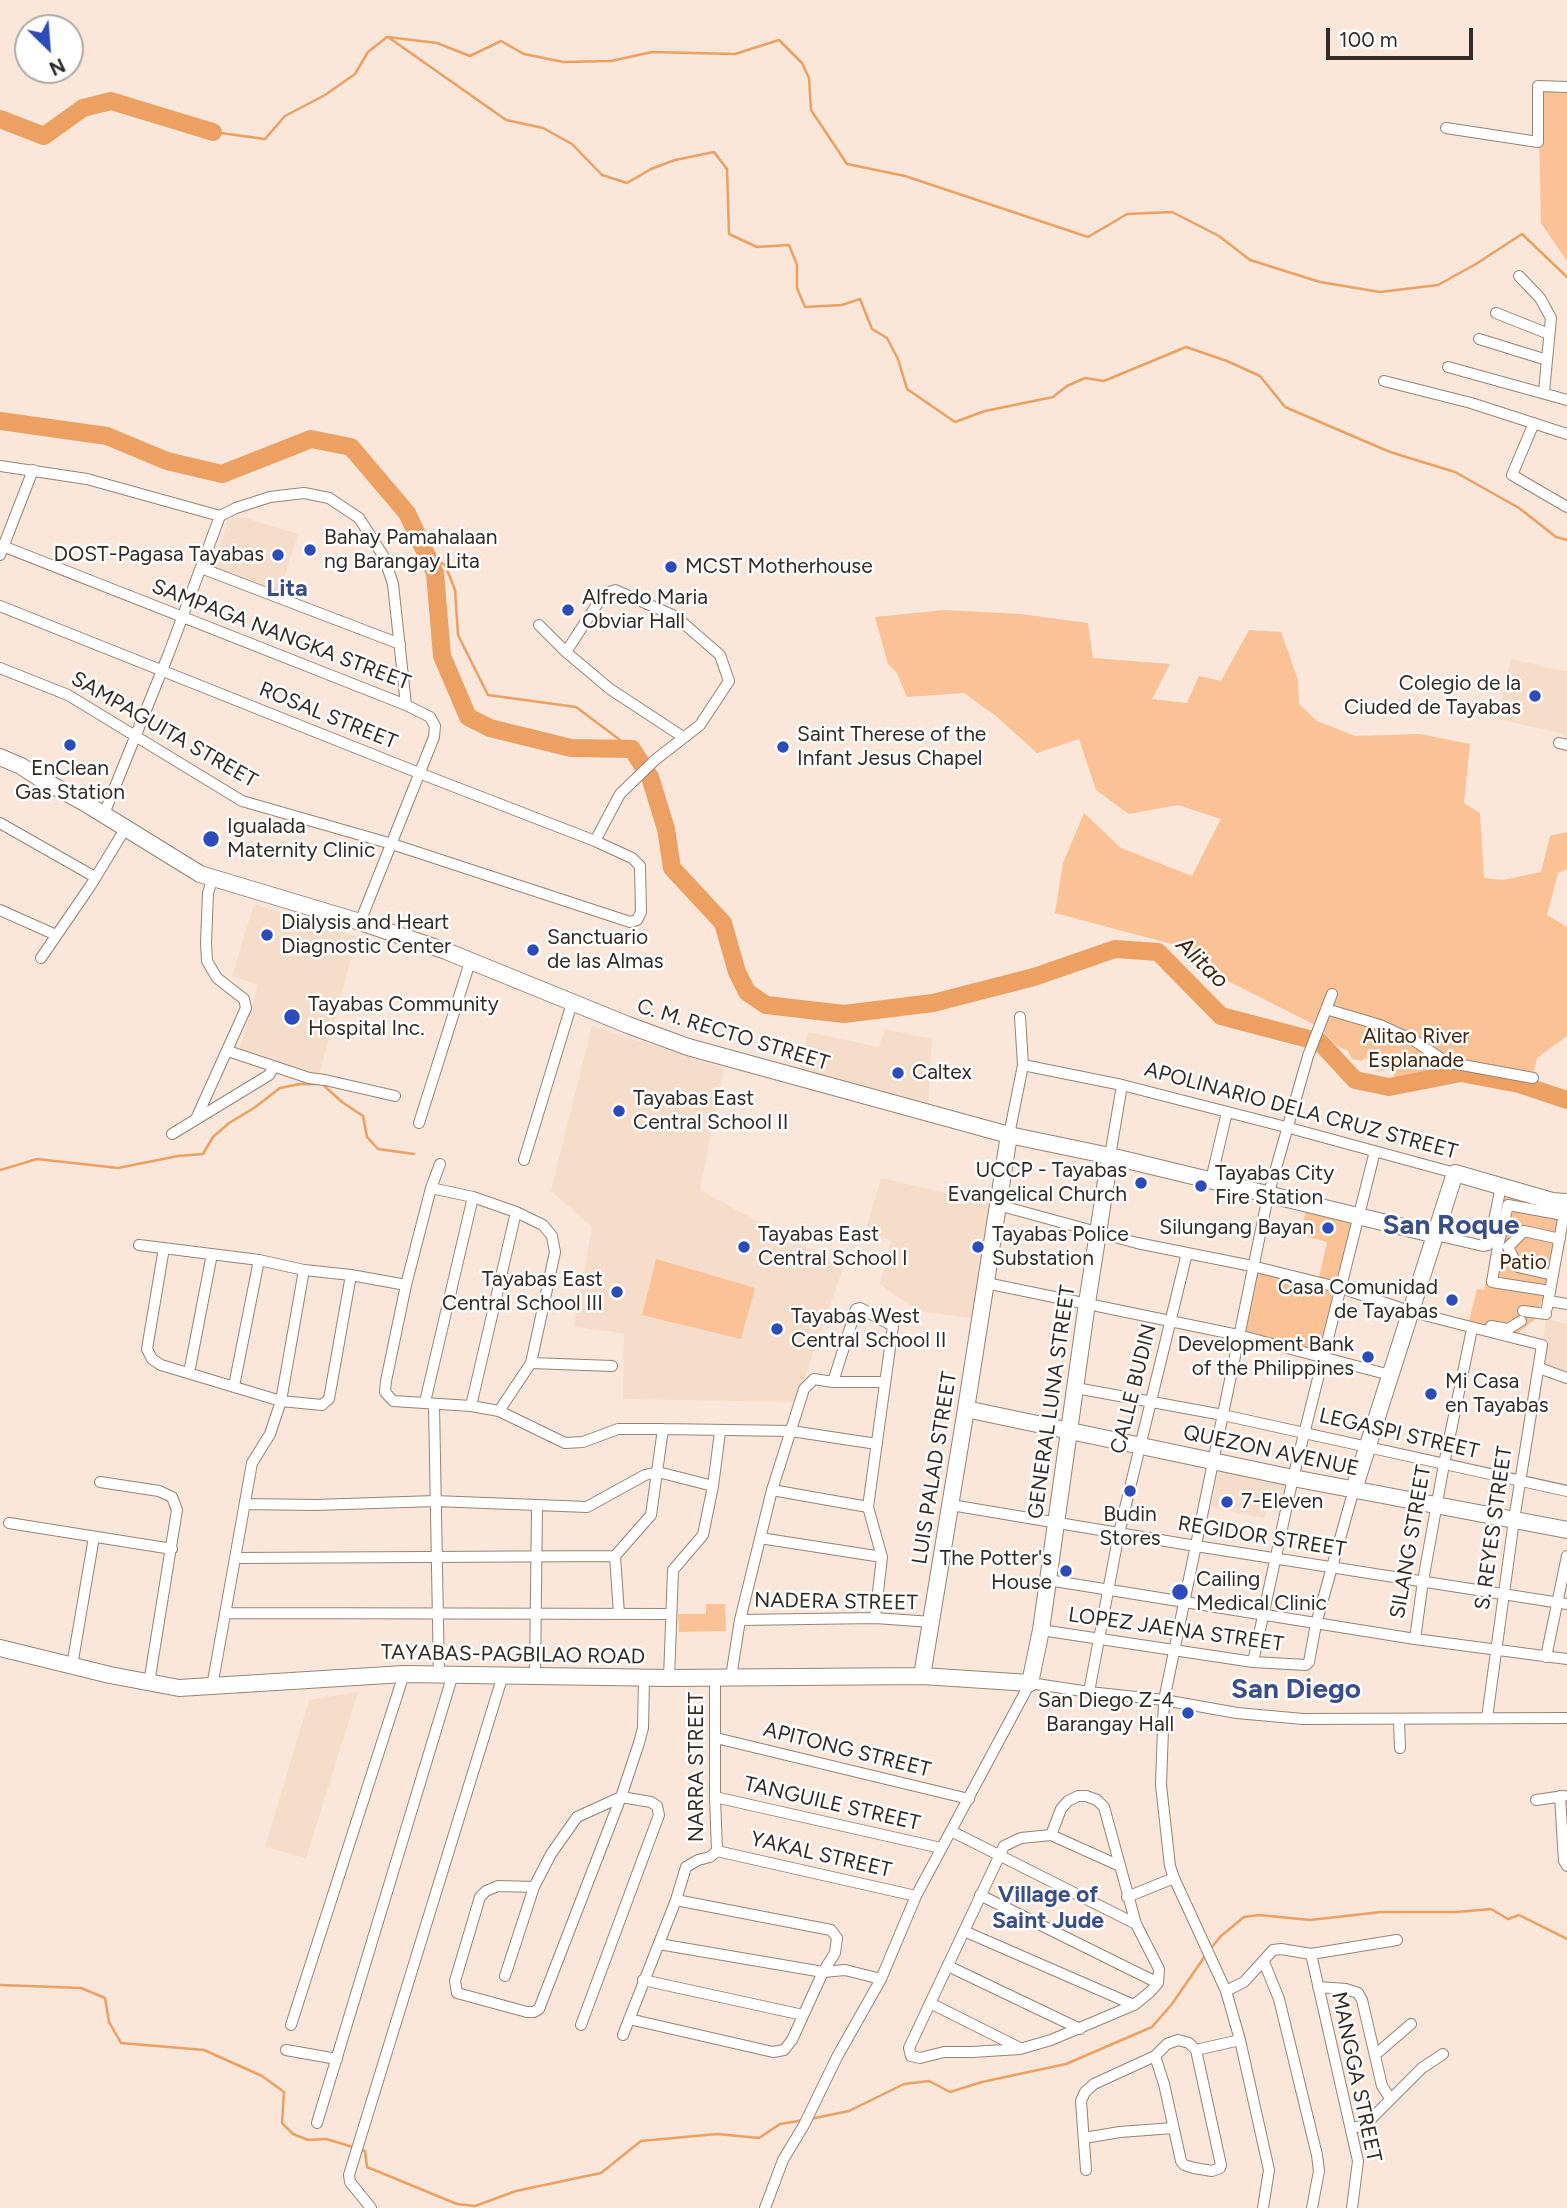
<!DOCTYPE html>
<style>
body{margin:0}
#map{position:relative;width:1567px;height:2208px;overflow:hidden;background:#fae7d9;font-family:Figtree,sans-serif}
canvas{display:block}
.north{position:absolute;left:14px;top:14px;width:70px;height:70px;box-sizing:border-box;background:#fff;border:2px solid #adaaa8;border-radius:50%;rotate:155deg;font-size:19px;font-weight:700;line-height:28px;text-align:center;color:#322b26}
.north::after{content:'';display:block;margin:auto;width:24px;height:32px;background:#2d4cbc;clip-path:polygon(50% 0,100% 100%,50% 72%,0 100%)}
.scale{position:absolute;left:1326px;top:28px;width:147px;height:32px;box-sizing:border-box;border:4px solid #322b26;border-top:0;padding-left:9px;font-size:21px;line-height:24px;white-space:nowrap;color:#322b26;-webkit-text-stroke:5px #fff;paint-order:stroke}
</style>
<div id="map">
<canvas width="1567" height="2208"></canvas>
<div class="north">N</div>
<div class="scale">100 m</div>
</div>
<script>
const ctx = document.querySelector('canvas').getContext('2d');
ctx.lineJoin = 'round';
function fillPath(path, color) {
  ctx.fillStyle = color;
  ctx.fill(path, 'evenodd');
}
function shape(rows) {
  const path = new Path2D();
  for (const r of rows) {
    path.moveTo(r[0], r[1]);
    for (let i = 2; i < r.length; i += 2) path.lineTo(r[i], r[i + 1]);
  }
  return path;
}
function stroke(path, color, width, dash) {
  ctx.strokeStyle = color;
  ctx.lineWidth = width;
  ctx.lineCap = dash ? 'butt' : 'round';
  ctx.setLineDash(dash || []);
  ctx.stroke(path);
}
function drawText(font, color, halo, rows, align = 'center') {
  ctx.font = font + ' Figtree,sans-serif';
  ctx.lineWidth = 5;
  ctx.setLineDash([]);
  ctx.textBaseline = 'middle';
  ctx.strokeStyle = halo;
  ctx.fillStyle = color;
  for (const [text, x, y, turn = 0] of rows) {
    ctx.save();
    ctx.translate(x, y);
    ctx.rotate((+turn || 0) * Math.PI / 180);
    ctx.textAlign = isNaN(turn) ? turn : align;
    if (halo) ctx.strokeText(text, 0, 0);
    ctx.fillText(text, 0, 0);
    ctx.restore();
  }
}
const built = shape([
 [242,517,298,534,279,594,213,569,228,520],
 [1511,659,1567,672,1567,737,1560,733,1497,719],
 [254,904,357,937,319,1075,239,1051,258,985,232,976],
 [592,1026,724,1068,700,1190,843,1268,796,1402,623,1399,624,1333,574,1327,592,1227,551,1191],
 [885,1029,932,1039,928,1109,799,1074,808,1032,879,1047],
 [881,1178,998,1205,980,1319,917,1311,880,1284,891,1240,871,1235,866,1229],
 [1546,1319,1567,1324,1567,1378,1539,1368],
 [1219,1467,1288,1482,1281,1513,1267,1510,1264,1518,1211,1507],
 [358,1692,306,1858,265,1847,309,1700]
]);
const green = shape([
 [1538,86,1567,86,1567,261,1541,223],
 [945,610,1020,614,1088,623,1093,658,1170,664,1152,699,1187,703,1199,676,1221,681,1249,630,1281,632,1298,680,1299,704,1317,721,1355,736,1420,734,1470,744,1464,803,1480,813,1484,878,1503,880,1541,872,1550,836,1567,832,1567,869,1558,873,1547,915,1567,927,1567,1036,1537,1058,1530,1087,1462,1073,1426,1080,1409,1076,1400,1079,1395,1077,1391,1069,1378,1071,1374,1069,1370,1061,1365,1058,1361,1061,1352,1059,1348,1051,1337,1046,1319,1027,1224,979,1187,948,1055,913,1063,863,1084,813,1121,848,1192,876,1221,819,1178,805,1129,814,1096,790,1079,739,1037,753,996,716,964,693,907,697,897,673,888,664,875,617],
 [1504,1197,1565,1212,1549,1301,1542,1300,1535,1319,1517,1334,1468,1325,1477,1289,1484,1290],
 [1306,1210,1355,1222,1324,1358,1238,1335,1252,1266,1318,1282,1327,1242,1300,1235],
 [656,1259,755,1288,741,1339,642,1315],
 [706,1604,725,1604,726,1631,679,1632,678,1614,706,1614]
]);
const stream = shape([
 [388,37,506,120,543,128,572,144,602,175,627,183,651,169,675,160,714,152,727,169,729,234,757,247,789,245,797,265,797,288,805,307,842,305,860,299,872,329,887,338,898,359,907,389,955,422,985,411,1053,397,1067,386,1085,378,1104,381,1186,347,1227,361,1260,376,1285,407,1390,452,1455,472,1519,508,1556,537,1567,540],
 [213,132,265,139,285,116,325,95,355,74,368,52,387,37,437,43,470,56,501,41,524,54,563,62,611,61,652,52,735,54,779,40,802,63,809,78,811,110,847,164,905,176,1088,237,1127,214,1172,212,1219,236,1250,260,1320,282,1380,292,1438,285,1476,264,1522,234,1567,277],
 [426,554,445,565,455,590,458,635,488,695,576,707,632,749],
 [322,1084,342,1102,363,1116,367,1137,378,1149,414,1154],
 [0,1170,37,1159,118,1168,178,1156,203,1154,213,1137,229,1123,254,1108,280,1088,300,1084,316,1084],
 [1211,1948,1221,1936,1244,1917,1259,1915,1310,1920,1381,1912,1457,1912,1491,1909,1508,1919,1519,1915,1567,1939],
 [0,1985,81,1988,105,1998,109,2022,121,2043,204,2050,262,2076,284,2092,282,2123,293,2134,308,2140,326,2139,353,2147],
 [810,2119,849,2111,904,2084,929,2081,950,2092,982,2082,1066,2064,1152,2027,1172,2004,1205,1956],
 [359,2149,365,2151,367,2167,457,2204,475,2206,516,2191,601,2173,641,2141,717,2134,759,2138,780,2124,804,2120]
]);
const river = shape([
 [0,119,44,136,83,108,111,101,213,132],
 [0,421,107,436,167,461,222,474,311,439,351,447,407,513,435,573,442,656,468,717,490,728,571,748,632,749,650,777,666,829,672,868,723,923,737,972,747,992,766,1005,844,1014,933,1003,1034,977,1115,949,1158,952,1221,1016,1320,1042,1355,1080,1389,1087,1461,1073,1519,1084,1567,1100]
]);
const street = shape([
 [1446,128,1538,142,1538,86,1567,87],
 [1519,276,1540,298,1551,318,1544,392],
 [1496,313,1549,334],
 [1479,339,1547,360],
 [1448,367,1567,400],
 [1384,381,1471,403,1567,434],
 [1534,423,1512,475,1567,507],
 [0,466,87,479,220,516,236,508,270,497,304,493,329,498,359,518,384,557,393,584,406,705],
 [0,545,406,705,430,717,435,726,434,737,360,922],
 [0,555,33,470],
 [201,568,400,644],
 [0,606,419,773,595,841,632,858,640,866,641,912,637,920,630,922,392,844,242,801,68,695,0,668],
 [539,625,566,652,610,689,683,737],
 [566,652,603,595,615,590,675,616,720,655,729,681,700,725,655,760,620,794,595,841],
 [1559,743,1567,745],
 [104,814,169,653,220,516],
 [0,823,95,877],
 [0,910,56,935],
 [41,958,91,885,125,829],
 [1326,1009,1380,1025,1415,1041,1446,1062,1533,1078],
 [228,1051,309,1078,325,1080,395,1096],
 [1023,1065,1122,1085,1286,1127,1455,1173],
 [196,1119,246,1008,244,999,217,978,207,961,206,943,208,893,213,877],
 [419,1123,470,962],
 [172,1134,269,1075,273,1068],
 [1009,1135,1023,1065,1020,1017],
 [1110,1156,1122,1085],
 [524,1160,572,1003],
 [440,1164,431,1188,406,1285,386,1381,385,1392,393,1401,471,1406,499,1411,565,1443,583,1442,618,1429,663,1429,791,1431,877,1444],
 [1211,1180,1227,1112],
 [431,1188,473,1197,516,1212,543,1225,552,1236,555,1252,531,1363,499,1411],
 [998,1205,1137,1243,1252,1266,1341,1288,1412,1312,1542,1345,1514,1520,1487,1718],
 [1436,1235,1483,1246,1488,1245,1490,1241,1501,1186],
 [139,1245,259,1260,304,1270,351,1275,406,1285],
 [164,1248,147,1349,152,1359,161,1365,281,1401,322,1405,329,1399,351,1275],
 [1553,1275,1518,1267,1508,1247,1524,1231,1560,1239],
 [986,1283,1238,1335,1390,1375],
 [1550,1291,1492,1282,1498,1246,1508,1205,1564,1215],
 [1549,1301,1567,1304],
 [1547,1308,1565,1208],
 [1523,1311,1546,1314],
 [1491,1326,1508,1329,1521,1321],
 [531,1363,612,1366],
 [1539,1368,1567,1378],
 [189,1373,212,1254],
 [833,1382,856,1309,860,1308,893,1326,868,1507],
 [234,1386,259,1260],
 [1076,1388,1223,1415,1567,1491],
 [425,1402,473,1197],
 [434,1405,439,1675],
 [471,1406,516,1212],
 [100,1482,159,1491,172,1497,177,1510,149,1683],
 [772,1490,868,1507,882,1557,875,1618],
 [245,1504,315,1505,435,1501,587,1507,645,1475,658,1472,713,1486],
 [951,1505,1196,1546,1567,1604],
 [9,1523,172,1549],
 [760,1538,882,1557],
 [235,1558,615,1556],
 [1048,1580,1415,1639,1567,1659],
 [225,1613,670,1614],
 [619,1614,615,1556,651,1515,663,1429],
 [740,1620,875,1618,932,1622],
 [1041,1630,1253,1662,1306,1665,1309,1662,1316,1624,1354,1489],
 [1415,1639,1423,1581,1444,1464,1472,1329],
 [1546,1657,1567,1556],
 [1253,1662,1293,1478,1375,1151],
 [72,1666,94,1537],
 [535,1675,537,1507],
 [731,1677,740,1620,772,1490,804,1389,814,1379,833,1382,885,1382],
 [669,1678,673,1570,703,1535,713,1486,720,1432],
 [212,1687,252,1463,270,1434,281,1401,304,1270],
 [1089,1692,1119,1533,1187,1253],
 [1399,1720,1400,1748],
 [716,1738,969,1799],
 [1560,1796,1564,1861,1567,1866],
 [715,1797,941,1848],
 [1536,1800,1564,1796],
 [951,1831,1136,1924],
 [1051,1835,1061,1809,1068,1801,1078,1796,1086,1796,1097,1800,1104,1807,1136,1924,1159,1969,1158,1983,1150,1992,1134,2005,1051,2040,1020,2049,972,2052,944,2052,920,2058,911,2056,909,2048,1004,1846,1021,1838,1051,1835,1120,1866],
 [717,1851,916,1896],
 [534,1887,498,1886,486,1891,480,1897,455,1981,457,1993,527,2012,534,2012,539,2009,621,1797,639,1743,643,1728,644,1678],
 [980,1895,1158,1983],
 [1127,1897,1174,1878],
 [964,1931,1134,2005],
 [659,1944,823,1972,845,1970,881,1979],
 [1311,1954,1358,2161,1352,2208],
 [1264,1962,1279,1999,1317,2155,1319,2171,1312,2208],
 [948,1966,1080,2029],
 [505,1976,534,1887,551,1854,577,1817,621,1797,651,1802,657,1806,659,1815,581,2025],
 [643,1980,803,2015],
 [1318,1987,1346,1989,1358,1993,1362,2000,1382,2086,1390,2098],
 [1226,1991,1244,1982,1273,1950,1281,1949,1311,1954,1397,1940],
 [930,2003,1018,2047],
 [629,2019,773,2052,784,2050,792,2040,823,1972,835,1953,837,1938,831,1930,676,1900],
 [291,2025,404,1674],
 [623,2035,676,1900,686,1867,698,1860,710,1857,717,1851,715,1797,715,1678],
 [286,2050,337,2059],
 [1196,2050,1240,2040],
 [1375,2055,1411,2024],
 [317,2123,453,1674],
 [1351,2128,1362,2126,1370,2120,1422,2068,1443,2054],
 [1084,2138,1120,2132,1173,2128],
 [1086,2170,1081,2101,1085,2092,1094,2084,1155,2056,1167,2044,1178,2040,1189,2043,1196,2050,1221,2165,1220,2168,1212,2171,1194,2168,1184,2165,1181,2161,1164,2084,1155,2056],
 [371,2208,350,2182,349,2175,503,1675],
 [765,2208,783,2160,804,2125,837,2057,881,1979,916,1896,1030,1683,1089,1692,1164,1700,1237,1713,1303,1719,1567,1718],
 [1263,2208,1269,2170,1240,2040,1226,1991,1174,1878,1170,1866,1161,1785,1164,1700,1268,1196,1308,1056,1332,994]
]);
const secondary = shape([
 [0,757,21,766,41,779,85,803,200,874,360,922,446,951,628,1025,688,1047,1009,1135,1110,1156,1436,1235],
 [966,1409,1293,1478,1567,1530],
 [1354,1489,1455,1173,1552,1201,1567,1202],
 [0,1648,110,1675,179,1688,404,1674,669,1678,922,1676,1030,1683,1041,1630,1087,1303,1110,1156],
 [922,1676,966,1409,1009,1135]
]);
const markers = [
 [310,550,7,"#2d4cbc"],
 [278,555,7,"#2d4cbc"],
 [671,567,7,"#2d4cbc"],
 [568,610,7,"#2d4cbc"],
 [1535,696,7,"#2d4cbc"],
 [70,745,7,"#2d4cbc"],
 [783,747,7,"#2d4cbc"],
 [211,839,9,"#2d4cbc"],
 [267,935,7,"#2d4cbc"],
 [533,950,7,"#2d4cbc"],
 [292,1017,9,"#2d4cbc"],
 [898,1073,7,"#2d4cbc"],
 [619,1111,7,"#2d4cbc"],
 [1141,1183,7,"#2d4cbc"],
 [1201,1186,7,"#2d4cbc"],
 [1328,1228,7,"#2d4cbc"],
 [744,1247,7,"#2d4cbc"],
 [978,1247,7,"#2d4cbc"],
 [617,1292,7,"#2d4cbc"],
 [1452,1300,7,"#2d4cbc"],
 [777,1329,7,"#2d4cbc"],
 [1368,1357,7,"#2d4cbc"],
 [1431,1394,7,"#2d4cbc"],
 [1130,1491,7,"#2d4cbc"],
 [1227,1502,7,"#2d4cbc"],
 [1066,1571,7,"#2d4cbc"],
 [1180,1592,9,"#2d4cbc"],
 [1188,1713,7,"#2d4cbc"]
];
const poiNames = [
 ["Bahay Pamahalaan",324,538],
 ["ng Barangay Lita",324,562],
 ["DOST-Pagasa Tayabas",264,555,"right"],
 ["MCST Motherhouse",685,567],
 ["Alfredo Maria",582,598],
 ["Obviar Hall",582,622],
 ["Colegio de la",1521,684,"right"],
 ["Ciuded de Tayabas",1521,708,"right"],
 ["Saint Therese of the",797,735],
 ["Infant Jesus Chapel",797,759],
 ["EnClean",70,769,"center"],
 ["Gas Station",70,793,"center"],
 ["Igualada",227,827],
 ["Maternity Clinic",227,851],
 ["Dialysis and Heart",281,923],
 ["Diagnostic Center",281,947],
 ["Sanctuario",547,938],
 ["de las Almas",547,962],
 ["Tayabas Community",308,1005],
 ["Hospital Inc.",308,1029],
 ["Caltex",912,1073],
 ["Tayabas East",633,1099],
 ["Central School II",633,1123],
 ["UCCP - Tayabas",1127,1171,"right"],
 ["Evangelical Church",1127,1195,"right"],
 ["Tayabas City",1215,1174],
 ["Fire Station",1215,1198],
 ["Silungang Bayan",1314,1228,"right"],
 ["Tayabas East",758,1235],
 ["Central School I",758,1259],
 ["Tayabas Police",992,1235],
 ["Substation",992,1259],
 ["Tayabas East",603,1280,"right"],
 ["Central School III",603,1304,"right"],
 ["Casa Comunidad",1438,1288,"right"],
 ["de Tayabas",1438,1312,"right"],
 ["Tayabas West",791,1317],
 ["Central School II",791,1341],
 ["Development Bank",1354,1345,"right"],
 ["of the Philippines",1354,1369,"right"],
 ["Mi Casa",1445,1382],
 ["en Tayabas",1445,1406],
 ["7-Eleven",1241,1502],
 ["Budin",1130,1515,"center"],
 ["Stores",1130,1539,"center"],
 ["The Potter's",1052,1559,"right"],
 ["House",1052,1583,"right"],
 ["Cailing",1196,1580],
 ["Medical Clinic",1196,1604],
 ["San Diego Z-4",1174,1701,"right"],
 ["Barangay Hall",1174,1725,"right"]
];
const streetNames = [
 ["SAMPAGA NANGKA STREET",281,635,21],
 ["ROSAL STREET",328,716,22],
 ["SAMPAGUITA STREET",164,730,30],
 ["C. M. RECTO STREET",733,1035,17],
 ["APOLINARIO DELA CRUZ STREET",1301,1111,15],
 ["CALLE BUDIN",1134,1389,-76],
 ["GENERAL LUNA STREET",1052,1402,-82],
 ["LEGASPI STREET",1399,1434,13],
 ["QUEZON AVENUE",1271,1451,12],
 ["LUIS PALAD STREET",935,1468,-81],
 ["S. REYES STREET",1494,1528,-82],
 ["REGIDOR STREET",1262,1537,9],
 ["SILANG STREET",1411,1542,-80],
 ["NADERA STREET",836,1602,1],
 ["LOPEZ JAENA STREET",1176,1630,8],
 ["TAYABAS-PAGBILAO ROAD",513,1655,1],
 ["APITONG STREET",847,1750,14],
 ["NARRA STREET",697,1767,-90],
 ["TANGUILE STREET",832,1804,13],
 ["YAKAL STREET",821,1855,13],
 ["MANGGA STREET",1356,2077,78]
];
const parkNames = [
 ["Alitao River",1416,1037],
 ["Esplanade",1416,1061],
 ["Patio",1523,1263]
];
const waterNames = [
 ["Alitao",1202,963,44]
];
const neighbourhoodNames = [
 ["Village of",1048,1895],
 ["Saint Jude",1048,1921]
];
const quarterNames = [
 ["Lita",287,589]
];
const districtNames = [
 ["San Roque",1451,1226],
 ["San Diego",1296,1690]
];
fillPath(built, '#f6ddc9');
fillPath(green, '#fac295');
stroke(stream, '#eca162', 2.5);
stroke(river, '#eca162', 18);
stroke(street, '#958477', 12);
stroke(secondary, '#958477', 18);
stroke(street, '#fff', 10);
stroke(secondary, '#fff', 16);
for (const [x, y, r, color] of markers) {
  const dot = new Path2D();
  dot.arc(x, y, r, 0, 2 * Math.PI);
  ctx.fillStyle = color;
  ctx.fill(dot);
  stroke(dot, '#fff', 2.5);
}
drawText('21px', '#322b26', '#fff', poiNames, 'left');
drawText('21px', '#322b26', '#fff', streetNames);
drawText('21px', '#44260b', '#fff', parkNames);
drawText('italic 23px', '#3f2105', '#fff', waterNames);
drawText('bold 23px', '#3a4f8a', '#fff', neighbourhoodNames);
drawText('bold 24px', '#3a4f8a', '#fff', quarterNames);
drawText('bold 28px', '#3a4f8a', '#fff', districtNames);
</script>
